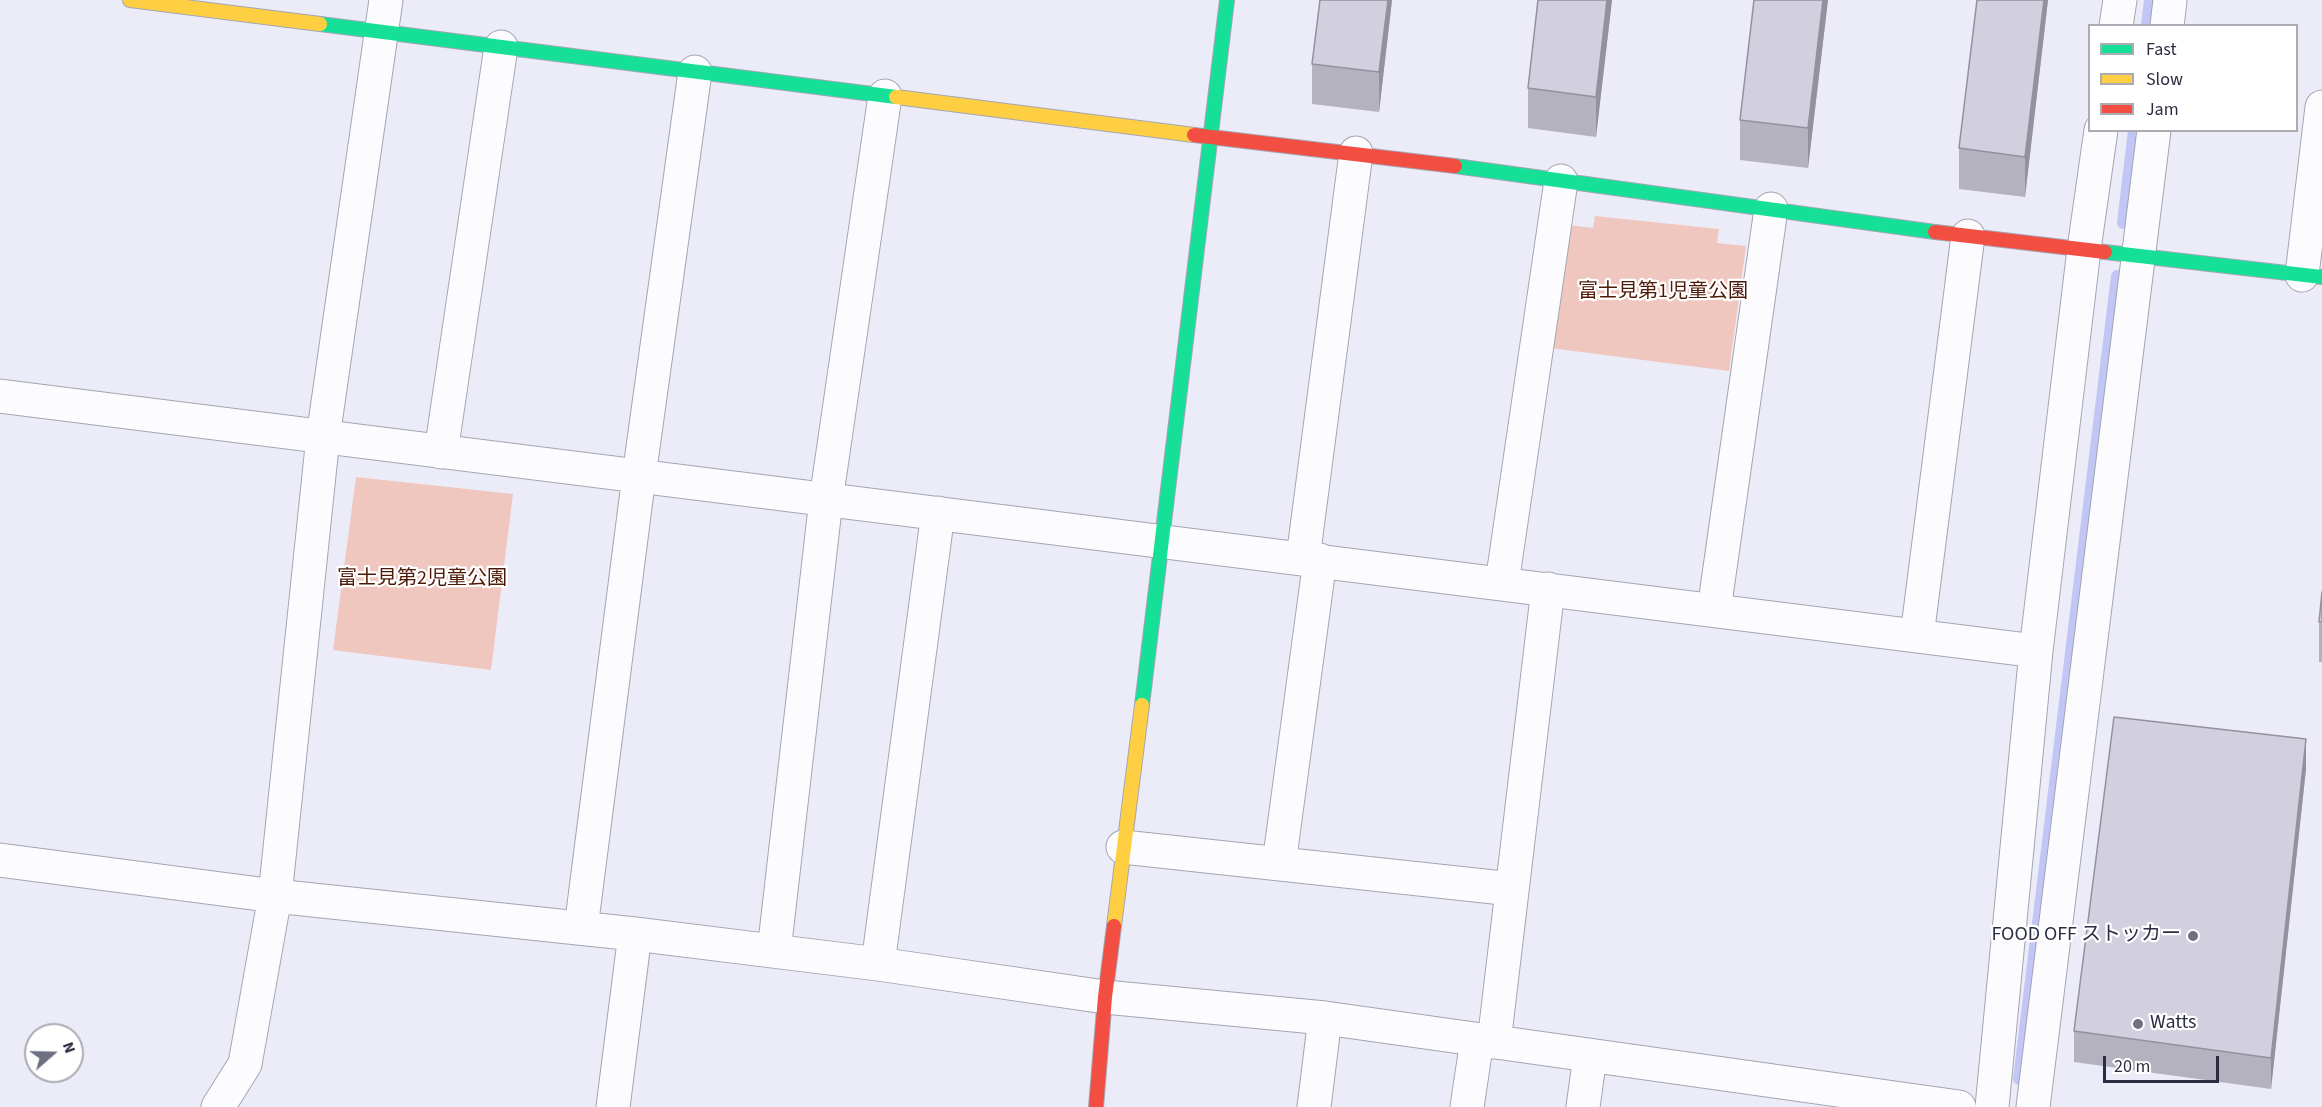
<!DOCTYPE html>
<meta charset="utf-8">
<style>
body{margin:0}
#map{position:relative;width:2322px;height:1107px;overflow:hidden;background:#ebecf8;font-family:"Source Sans 3",sans-serif}
canvas{display:block}
.legend{position:absolute;left:2088px;top:24px;width:210px;height:108px;box-sizing:border-box;background:#fff;border:2px solid #aaabb3;margin:0;padding:8px 10px;list-style:none;font-size:18px;color:#2b2d42}
.legend li{display:flex;align-items:center;gap:12px;height:30px}
.legend b{width:30px;border:2px solid #aaabb3}
.north{position:absolute;left:24px;top:1023px;width:60px;height:60px;box-sizing:border-box;background:#fff;border:2px solid #aaabb3;border-radius:50%;rotate:70deg;font-size:16px;font-weight:700;line-height:24px;text-align:center;color:#2b2d42}
.north::after{content:'';display:block;margin:auto;width:21px;height:27px;background:#6e7082;clip-path:polygon(50% 0,100% 100%,50% 72%,0 100%)}
.scale{position:absolute;left:2103px;top:1056px;width:116px;height:27px;box-sizing:border-box;border:3px solid #2b2d42;border-top:0;padding-left:8px;font-size:18px;line-height:21px;white-space:nowrap;color:#2b2d42;-webkit-text-stroke:4px #fff;paint-order:stroke}
</style>
<div id="map">
<canvas width="2322" height="1107"></canvas>
<ul class="legend">
<li><b style="height:8px;background:#16e098"></b>Fast</li>
<li><b style="height:8px;background:#ffcf43"></b>Slow</li>
<li><b style="height:8px;background:#f24e42"></b>Jam</li>
</ul>
<div class="north">N</div>
<div class="scale">20 m</div>
</div>
<script>
const ctx = document.querySelector('canvas').getContext('2d');
ctx.lineJoin = 'round';
function fillPath(path, color) {
  ctx.fillStyle = color;
  ctx.fill(path, 'evenodd');
}
function shape(rows) {
  const path = new Path2D();
  for (const r of rows) {
    path.moveTo(r[0], r[1]);
    for (let i = 2; i < r.length; i += 2) path.lineTo(r[i], r[i + 1]);
  }
  return path;
}
function stroke(path, color, width, dash) {
  ctx.strokeStyle = color;
  ctx.lineWidth = width;
  ctx.lineCap = dash ? 'butt' : 'round';
  ctx.setLineDash(dash || []);
  ctx.stroke(path);
}
function drawText(font, color, halo, rows, align = 'center') {
  ctx.font = font + ' "Source Sans 3","Noto Sans JP",sans-serif';
  ctx.lineWidth = 4.5;
  ctx.setLineDash([]);
  ctx.textBaseline = 'middle';
  ctx.strokeStyle = halo;
  ctx.fillStyle = color;
  for (const [text, x, y, turn = 0] of rows) {
    ctx.save();
    ctx.translate(x, y);
    ctx.rotate((+turn || 0) * Math.PI / 180);
    ctx.textAlign = isNaN(turn) ? turn : align;
    if (halo) ctx.strokeText(text, 0, 0);
    ctx.fillText(text, 0, 0);
    ctx.restore();
  }
}
const green = shape([
 [1595,216,1719,229,1717,243,1746,246,1729,371,1550,348,1569,225,1593,228],
 [356,477,513,494,491,670,333,650]
]);
const stream = shape([
 [2147,26,2150,0],
 [2123,223,2134,130],
 [2019,1079,2117,276]
]);
const street = shape([
 [2116,26,2120,0],
 [2167,26,2170,0],
 [2302,275,2322,107],
 [0,396,2036,651],
 [441,452,501,47],
 [1303,558,1356,153],
 [1502,583,1561,181],
 [1714,610,1771,209],
 [1917,636,1968,236],
 [1123,847,1512,889],
 [0,860,275,896,635,934,878,964,1105,997,1325,1018,1959,1107],
 [1279,864,1320,560],
 [581,928,639,476,695,72],
 [774,951,826,500,885,96],
 [878,964,938,513],
 [1494,1042,1548,589],
 [218,1107,245,1064,275,896,323,437,386,0],
 [613,1107,635,934],
 [1314,1107,1325,1018],
 [1467,1107,1477,1040],
 [1583,1107,1590,1056],
 [1992,1107,2036,651,2084,249,2101,130],
 [2033,1107,2154,130]
]);
const fast = shape([
 [320,24,896,97],
 [1455,166,1935,232],
 [2105,252,2322,277],
 [1142,705,1227,0]
]);
const slow = shape([
 [130,0,320,24],
 [896,97,1194,135],
 [1114,926,1142,705]
]);
const jam = shape([
 [1194,135,1455,166],
 [1935,232,2105,252],
 [1096,1107,1105,997,1114,926]
]);
const wall = shape([
 [1392,0,1379,112,1312,104,1312,64],
 [1538,0,1612,0,1596,137,1528,128,1528,88],
 [1754,0,1828,0,1808,168,1740,160,1740,120],
 [1977,0,2048,0,2025,197,1959,189,1959,148],
 [2322,592,2322,662,2319,662,2319,622],
 [2306,769,2271,1089,2074,1062,2074,1031]
]);
const shadedWall = shape([
 [1388,0,1392,0,1379,112,1379,72],
 [1607,0,1612,0,1596,137,1596,97],
 [1823,0,1828,0,1808,168,1808,128],
 [2044,0,2048,0,2025,197,2025,157],
 [2306,739,2306,769,2271,1089,2271,1058]
]);
const building = shape([
 [1320,0,1388,0,1379,72,1312,64,1320,0],
 [1538,0,1607,0,1596,97,1528,88,1538,0],
 [1754,0,1823,0,1808,128,1740,120,1754,0],
 [1977,0,2044,0,2025,157,1959,148,1977,0],
 [2322,592,2322,622,2319,622,2322,592],
 [2114,717,2306,739,2271,1058,2074,1031,2114,717]
]);
const markers = [
 [2193,936,6,"#6e7082"],
 [2138,1024,6,"#6e7082"]
];
const parkNames = [
 ["富士見第1児童公園",1663,293],
 ["富士見第2児童公園",422,580]
];
const poiNames = [
 ["FOOD OFF ストッカー",2181,936],
 ["Watts",2150,1024,"left"]
];
fillPath(green, '#f0c7be');
stroke(stream, '#c1c6f4', 12);
stroke(street, '#a4a5b4', 35);
stroke(fast, '#a4a5b4', 16);
stroke(slow, '#a4a5b4', 16);
stroke(jam, '#a4a5b4', 16);
stroke(street, '#fcfcfe', 33);
stroke(fast, '#16e098', 14);
stroke(slow, '#ffcf43', 14);
stroke(jam, '#f24e42', 14);
fillPath(wall, '#b5b2c0');
fillPath(shadedWall, '#93919c');
fillPath(building, '#d2cfdf');
stroke(building, '#93919c', 1.5);
for (const [x, y, r, color] of markers) {
  const dot = new Path2D();
  dot.arc(x, y, r, 0, 2 * Math.PI);
  ctx.fillStyle = color;
  ctx.fill(dot);
  stroke(dot, '#fff', 2);
}
drawText('20px', '#4e1a07', '#fff', parkNames);
drawText('20px', '#2b2d42', '#fff', poiNames, 'right');
</script>
